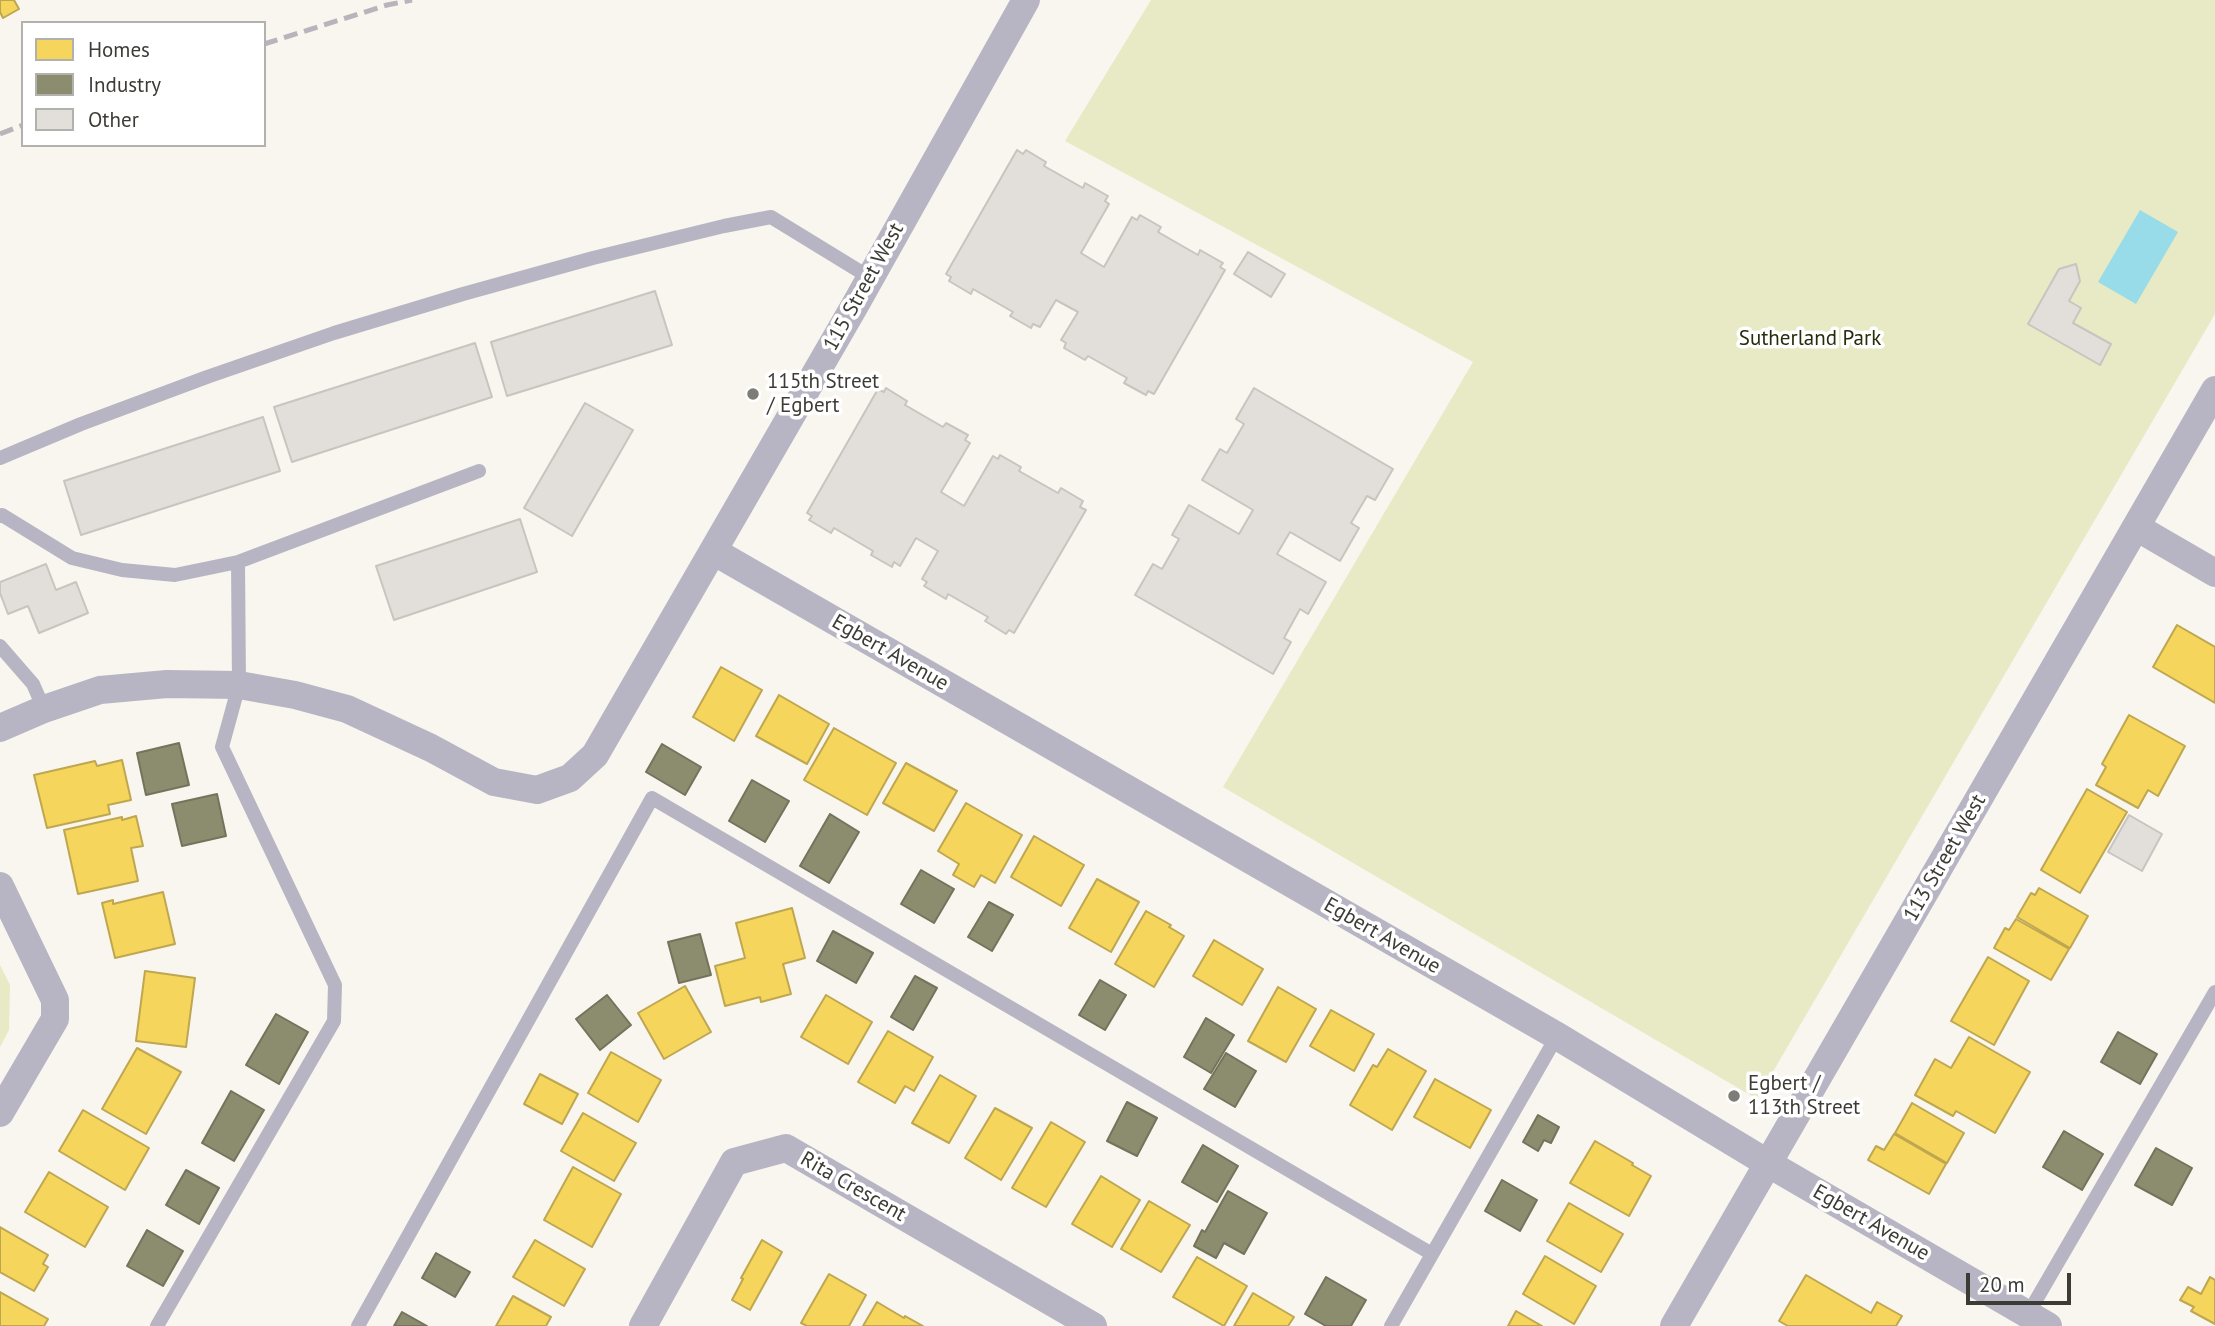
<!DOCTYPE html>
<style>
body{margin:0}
#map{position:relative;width:2215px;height:1326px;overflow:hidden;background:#f8f6ee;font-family:"PT Sans",sans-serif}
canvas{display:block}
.legend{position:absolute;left:21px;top:21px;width:245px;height:126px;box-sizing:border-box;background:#fff;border:2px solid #b1b1ae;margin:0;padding:9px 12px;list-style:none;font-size:21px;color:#3c3b35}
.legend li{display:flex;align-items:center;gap:14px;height:35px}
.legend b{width:35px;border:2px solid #b1b1ae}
.scale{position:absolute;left:1966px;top:1273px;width:105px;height:32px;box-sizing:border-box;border:4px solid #3c3b35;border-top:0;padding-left:9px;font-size:21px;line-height:24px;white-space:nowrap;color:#3c3b35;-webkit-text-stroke:5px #fff;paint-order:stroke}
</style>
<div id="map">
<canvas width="2215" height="1326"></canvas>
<ul class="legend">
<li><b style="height:19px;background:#f6d55c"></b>Homes</li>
<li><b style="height:19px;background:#8c8c6e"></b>Industry</li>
<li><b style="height:19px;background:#e2ded9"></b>Other</li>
</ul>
<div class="scale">20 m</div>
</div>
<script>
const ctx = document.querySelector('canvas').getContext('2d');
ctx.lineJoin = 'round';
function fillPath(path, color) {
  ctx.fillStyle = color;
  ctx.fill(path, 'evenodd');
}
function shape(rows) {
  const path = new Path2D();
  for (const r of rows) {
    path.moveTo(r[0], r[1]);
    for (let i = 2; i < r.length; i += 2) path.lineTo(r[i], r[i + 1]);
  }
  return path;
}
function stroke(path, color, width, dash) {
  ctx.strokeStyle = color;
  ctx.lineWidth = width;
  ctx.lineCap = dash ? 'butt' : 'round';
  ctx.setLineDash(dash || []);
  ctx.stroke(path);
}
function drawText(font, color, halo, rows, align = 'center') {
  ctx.font = font + ' "PT Sans",sans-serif';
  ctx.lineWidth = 7;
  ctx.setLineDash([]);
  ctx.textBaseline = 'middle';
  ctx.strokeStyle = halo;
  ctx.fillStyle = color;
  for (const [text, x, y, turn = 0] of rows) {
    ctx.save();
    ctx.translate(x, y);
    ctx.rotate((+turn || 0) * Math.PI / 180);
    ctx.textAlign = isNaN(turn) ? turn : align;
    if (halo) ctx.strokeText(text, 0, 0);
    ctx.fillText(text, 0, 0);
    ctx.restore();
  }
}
const green = shape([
 [1151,0,2215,0,2215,314,1757,1099,1223,787,1473,362,1065,141],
 [0,965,10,985,9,1030,0,1047]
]);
const water = shape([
 [2140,210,2178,232,2136,304,2098,282]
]);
const homes = shape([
 [0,0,14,0,19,9,3,18,0,12,0,0],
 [2177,625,2215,647,2215,703,2153,667,2177,625],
 [721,667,762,690,734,741,693,717,721,667],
 [779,695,829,724,807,764,756,736,779,695],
 [2129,715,2185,746,2158,796,2148,790,2138,808,2096,785,2106,767,2102,764,2129,715],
 [834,728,896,763,867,815,804,780,834,728],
 [122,760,131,800,108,805,110,814,47,828,34,775,95,761,97,766,122,760],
 [906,763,957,791,934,831,883,803,906,763],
 [2087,789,2127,812,2080,893,2041,870,2087,789],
 [966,803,1022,835,995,883,981,875,974,887,953,875,959,864,938,851,966,803],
 [136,816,143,846,131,848,138,881,78,894,64,830,122,817,122,820,136,816],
 [1034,836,1084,865,1061,906,1011,877,1034,836],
 [1097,879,1139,902,1111,952,1069,928,1097,879],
 [2039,888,2088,916,2070,948,2017,917,2031,893,2035,895,2039,888],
 [163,892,175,944,115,958,102,903,113,900,113,904,163,892],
 [792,908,805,958,783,964,791,994,761,1002,760,997,725,1006,715,966,745,958,736,923,792,908],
 [1146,911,1171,925,1169,927,1184,936,1154,987,1115,964,1146,911],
 [2016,919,2069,949,2051,980,1994,948,2005,928,2009,930,2016,919],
 [1214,940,1263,969,1242,1005,1193,976,1214,940],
 [1988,957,2029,981,1994,1045,1951,1021,1988,957],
 [145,971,195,978,186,1047,136,1041,145,971],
 [685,986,711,1032,664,1059,638,1013,685,986],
 [1278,987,1316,1009,1286,1062,1248,1041,1278,987],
 [826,995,872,1022,848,1064,801,1037,826,995],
 [1331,1010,1374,1034,1354,1071,1310,1046,1331,1010],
 [888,1031,933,1057,914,1091,905,1086,895,1103,858,1082,888,1031],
 [1969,1037,2030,1072,1995,1133,1956,1111,1953,1116,1915,1095,1935,1059,1951,1068,1969,1037],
 [137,1048,181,1072,146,1134,102,1109,137,1048],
 [1388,1049,1426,1071,1392,1130,1350,1105,1373,1065,1377,1067,1388,1049],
 [611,1052,661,1080,638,1122,588,1093,611,1052],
 [540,1074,578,1094,562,1124,524,1104,540,1074],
 [940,1075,976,1096,949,1143,912,1123,940,1075],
 [1435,1079,1491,1110,1470,1148,1414,1117,1435,1079],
 [1912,1103,1964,1133,1947,1163,1895,1133,1912,1103],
 [995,1108,1032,1128,1001,1180,965,1158,995,1108],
 [83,1110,149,1148,125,1190,59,1151,83,1110],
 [583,1113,636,1143,614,1181,561,1151,583,1113],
 [1051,1122,1085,1142,1046,1207,1012,1188,1051,1122],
 [1894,1134,1946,1164,1929,1194,1868,1160,1876,1146,1884,1150,1894,1134],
 [1595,1141,1633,1163,1632,1165,1651,1176,1629,1216,1570,1183,1595,1141],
 [573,1167,621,1194,592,1247,544,1220,573,1167],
 [49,1172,108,1207,85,1247,25,1212,49,1172],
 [1101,1176,1140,1200,1112,1247,1072,1224,1101,1176],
 [1149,1201,1190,1225,1161,1272,1121,1249,1149,1201],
 [1569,1203,1623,1234,1601,1272,1547,1241,1569,1203],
 [0,1227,48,1255,43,1264,48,1267,34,1291,0,1272,0,1227],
 [535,1240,585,1269,564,1306,513,1277,535,1240],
 [762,1240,782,1252,750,1310,732,1300,743,1279,741,1278,762,1240],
 [1545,1256,1596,1286,1574,1324,1523,1294,1545,1256],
 [1197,1257,1247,1286,1224,1326,1173,1297,1197,1257],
 [829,1274,866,1295,849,1326,807,1326,801,1323,829,1274],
 [1806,1275,1871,1313,1877,1302,1902,1316,1896,1326,1788,1326,1779,1321,1806,1275],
 [2210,1277,2215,1280,2215,1324,2191,1311,2194,1307,2180,1300,2188,1287,2201,1294,2210,1277],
 [0,1292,48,1319,44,1326,0,1326,0,1292],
 [1253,1293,1294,1317,1288,1326,1234,1326,1253,1293],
 [513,1296,551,1317,546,1326,496,1326,513,1296],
 [877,1302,904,1318,905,1316,923,1326,863,1326,877,1302],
 [1516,1311,1542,1326,1508,1326,1516,1311]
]);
const industry = shape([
 [179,743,189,785,146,795,137,753,179,743],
 [662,744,701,767,685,795,646,772,662,744],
 [752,780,789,801,765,842,729,821,752,780],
 [217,794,226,836,182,846,172,804,217,794],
 [830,814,859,832,829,883,800,866,830,814],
 [921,870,954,889,934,923,901,904,921,870],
 [989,902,1013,915,992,951,968,937,989,902],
 [833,931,873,953,856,983,817,961,833,931],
 [700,934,711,975,679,983,668,942,700,934],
 [915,976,937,988,913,1030,891,1017,915,976],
 [1100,980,1126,995,1105,1030,1079,1015,1100,980],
 [607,995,631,1025,600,1050,576,1019,607,995],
 [276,1014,308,1032,279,1084,246,1065,276,1014],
 [1206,1018,1234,1035,1211,1073,1184,1057,1206,1018],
 [2118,1032,2157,1054,2140,1084,2101,1062,2118,1032],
 [1226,1053,1256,1071,1235,1107,1204,1089,1226,1053],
 [231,1091,264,1110,234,1161,202,1143,231,1091],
 [1127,1102,1157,1118,1137,1156,1107,1141,1127,1102],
 [1538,1115,1559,1127,1551,1143,1544,1140,1538,1151,1523,1142,1538,1115],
 [2064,1131,2103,1154,2082,1190,2043,1167,2064,1131],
 [1203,1145,1238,1166,1217,1202,1182,1182,1203,1145],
 [2156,1148,2192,1168,2172,1205,2135,1185,2156,1148],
 [186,1170,219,1188,199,1224,166,1205,186,1170],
 [1502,1180,1537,1200,1520,1231,1485,1211,1502,1180],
 [1228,1191,1267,1213,1244,1254,1224,1243,1216,1258,1194,1246,1202,1230,1205,1232,1228,1191],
 [147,1230,183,1251,163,1286,127,1266,147,1230],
 [436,1253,470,1272,455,1297,422,1278,436,1253],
 [1326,1277,1366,1300,1351,1326,1326,1326,1305,1314,1326,1277],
 [402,1312,427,1326,394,1326,402,1312]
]);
const building = shape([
 [1017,150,1023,154,1026,150,1046,162,1044,166,1083,188,1085,183,1108,196,1105,201,1109,204,1081,253,1104,267,1132,217,1137,220,1140,215,1161,227,1158,232,1198,255,1200,250,1223,263,1220,267,1225,270,1154,394,1148,391,1146,395,1124,383,1127,378,1088,356,1085,360,1064,348,1066,343,1061,340,1078,312,1056,300,1040,327,1033,324,1031,328,1010,316,1013,312,973,289,971,294,949,281,951,277,946,274,1017,150],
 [1248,252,1285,274,1271,297,1234,274,1248,252],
 [2076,264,2080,281,2069,301,2081,308,2073,323,2111,344,2100,365,2028,324,2059,269,2076,264],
 [655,291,672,345,507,396,491,342,655,291],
 [475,343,492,397,292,462,274,407,475,343],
 [886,388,907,401,905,405,943,427,946,423,968,435,965,440,970,443,941,492,964,506,993,456,998,459,1000,455,1021,467,1019,471,1058,493,1061,488,1083,501,1080,507,1086,510,1014,633,1009,630,1006,634,985,621,988,617,948,594,946,599,924,586,927,582,922,579,938,551,916,538,900,566,894,562,892,567,871,555,873,551,834,528,831,533,809,520,812,516,807,513,878,389,884,392,886,388],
 [1254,388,1393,469,1375,500,1367,496,1351,523,1359,528,1340,561,1290,532,1277,554,1326,582,1308,614,1300,609,1284,638,1291,642,1273,674,1135,595,1153,564,1162,569,1179,539,1172,535,1189,505,1239,534,1253,510,1202,480,1220,449,1227,453,1244,424,1236,419,1254,388],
 [585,403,633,430,572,536,524,508,585,403],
 [263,417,280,471,81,535,64,481,263,417],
 [520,519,537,572,394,620,376,566,520,519],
 [46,564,56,590,76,582,88,613,39,633,28,606,8,614,0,593,0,582,46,564],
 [2129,815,2162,834,2142,871,2108,852,2129,815]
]);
const lane = shape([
 [0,458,81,424,207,377,334,333,463,294,593,258,724,226,771,217,869,277],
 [0,516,2,515,72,558,122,570,175,575,238,562],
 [0,646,33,684,44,709],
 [2025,1319,2215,992],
 [157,1326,334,1021,335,985,222,747,239,685,238,562,479,471],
 [358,1326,652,798,1432,1254],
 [1391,1326,1557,1036]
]);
const street = shape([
 [2136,527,2215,573],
 [713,551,1557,1036,1769,1164,2048,1326],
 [0,728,44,709,100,690,167,684,239,685,295,695,347,709,431,748,494,782,537,790,570,778,595,755,854,307,1026,0],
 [0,886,55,1000,55,1019,0,1113],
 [643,1326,734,1162,786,1148,1093,1326],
 [1674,1326,2215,390]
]);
const rail = shape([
 [264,44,387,5,412,0],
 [0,134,23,125]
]);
const markers = [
 [753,394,7,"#7e7c76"],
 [1734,1096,7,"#7e7c76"]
];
const streetNames = [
 ["115 Street West",864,287,-61],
 ["Egbert Avenue",890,653,30],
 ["113 Street West",1945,858,-60],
 ["Egbert Avenue",1382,936,30],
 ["Rita Crescent",853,1187,30],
 ["Egbert Avenue",1871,1223,30]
];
const parkNames = [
 ["Sutherland Park",1810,339]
];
const poiNames = [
 ["115th Street",767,382],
 ["/ Egbert",767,406],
 ["Egbert /",1748,1084],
 ["113th Street",1748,1108]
];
fillPath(green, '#e7eac5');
fillPath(water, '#97dce8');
fillPath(homes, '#f6d55c');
stroke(homes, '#bea750', 2);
fillPath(industry, '#8c8c6e');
stroke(industry, '#74745d', 2);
fillPath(building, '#e2ded9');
stroke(building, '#c8c4c0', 2);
stroke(lane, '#b7b5c3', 14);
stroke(street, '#b7b5c3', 28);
stroke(rail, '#b7b5bb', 5, [14, 7]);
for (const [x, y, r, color] of markers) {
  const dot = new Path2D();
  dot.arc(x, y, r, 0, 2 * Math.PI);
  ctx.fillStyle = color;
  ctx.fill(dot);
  stroke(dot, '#fff', 2.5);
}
drawText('21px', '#3c3b35', '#fff', streetNames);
drawText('21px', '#292c0b', '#fff', parkNames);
drawText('21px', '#3c3b35', '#fff', poiNames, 'left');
</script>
